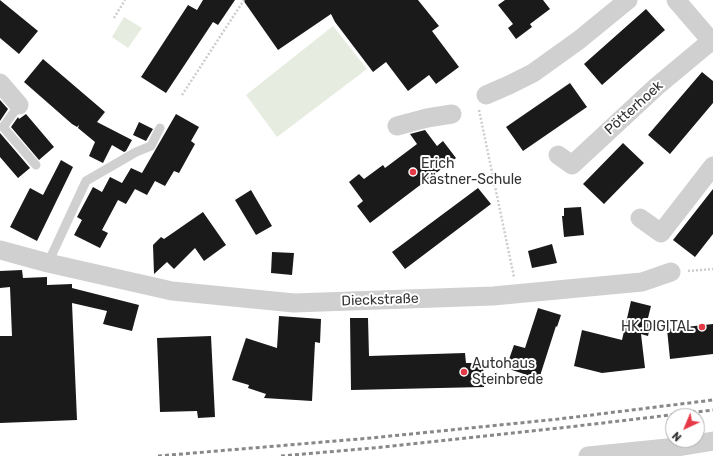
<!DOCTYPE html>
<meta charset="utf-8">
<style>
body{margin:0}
#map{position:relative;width:713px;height:456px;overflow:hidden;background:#fff;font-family:Rubik,sans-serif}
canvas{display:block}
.north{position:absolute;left:665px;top:408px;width:40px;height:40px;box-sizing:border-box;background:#fff;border:1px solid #adadad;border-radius:50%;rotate:224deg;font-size:11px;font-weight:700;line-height:16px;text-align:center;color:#333}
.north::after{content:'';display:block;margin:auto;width:14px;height:18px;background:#e63946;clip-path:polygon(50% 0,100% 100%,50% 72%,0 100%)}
</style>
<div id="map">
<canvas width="713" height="456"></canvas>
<div class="north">N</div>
</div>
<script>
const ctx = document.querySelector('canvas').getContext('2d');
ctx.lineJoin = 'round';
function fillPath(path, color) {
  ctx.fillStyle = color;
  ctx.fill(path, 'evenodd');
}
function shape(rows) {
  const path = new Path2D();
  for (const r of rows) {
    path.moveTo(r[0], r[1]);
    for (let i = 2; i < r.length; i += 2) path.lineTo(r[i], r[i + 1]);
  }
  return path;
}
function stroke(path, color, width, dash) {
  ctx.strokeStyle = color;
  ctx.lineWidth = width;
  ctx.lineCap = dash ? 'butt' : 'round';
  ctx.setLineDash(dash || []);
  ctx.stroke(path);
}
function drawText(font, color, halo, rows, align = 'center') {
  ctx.font = font + ' Rubik,sans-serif';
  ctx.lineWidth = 4;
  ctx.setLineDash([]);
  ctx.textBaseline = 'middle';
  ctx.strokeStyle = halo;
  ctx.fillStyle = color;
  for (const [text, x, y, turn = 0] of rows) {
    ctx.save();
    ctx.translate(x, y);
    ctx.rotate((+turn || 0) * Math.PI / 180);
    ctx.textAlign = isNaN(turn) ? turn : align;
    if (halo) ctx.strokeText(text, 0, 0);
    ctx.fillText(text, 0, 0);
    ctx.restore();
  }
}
const green = shape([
 [124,17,142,28,128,48,112,37],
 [333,26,367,69,277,137,246,95]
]);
const building = shape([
 [0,0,38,31,19,54,0,38],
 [203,0,235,0,218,25,213,22,166,93,141,77,188,5,197,10],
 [243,0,418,0,439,26,432,31,459,67,436,84,429,75,408,91,386,62,373,72,335,22,331,14,278,50],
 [505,0,543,0,550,9,530,24,532,27,516,39,508,28,513,24,498,5],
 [646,9,665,30,602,85,584,64],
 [43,59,105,112,97,122,132,140,126,151,124,152,112,145,103,163,89,156,95,142,78,128,79,125,77,127,72,124,24,82],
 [702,72,713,81,713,103,670,154,648,135],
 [570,83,587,107,523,151,506,127],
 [0,100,8,109,0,121],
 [26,114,54,147,39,160,11,127,18,117,19,119],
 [176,114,199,127,191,141,195,144,179,173,174,171,165,186,155,181,147,195,135,189,126,204,118,200,102,230,108,233,100,248,74,235,82,220,77,217,93,187,102,192,110,177,122,183,131,168,142,173],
 [139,122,153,129,146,141,133,135],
 [425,130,437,146,443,141,456,158,370,223,357,206,363,201,349,182,359,174,364,179,383,165,385,168,417,144,410,134],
 [0,133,30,168,18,178,0,157],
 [623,143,644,163,604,204,583,184],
 [61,160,73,167,37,241,10,227,30,188,43,195],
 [478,188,491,204,405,269,392,252],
 [713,189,713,234,695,257,673,240],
 [251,190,272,226,256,235,235,200],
 [581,207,584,235,564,237,562,216,564,216,564,208],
 [203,212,226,245,204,261,195,248,174,269,167,262,154,274,153,245,161,237,164,239],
 [552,244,557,263,532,268,528,251],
 [272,252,294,253,292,275,271,273],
 [22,270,23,278,47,277,47,285,72,284,72,288,139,305,132,331,103,324,107,311,72,303,77,420,0,423,0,336,12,336,10,287,0,288,0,271],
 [631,301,651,306,647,322,651,323,648,336,641,334,645,368,602,373,574,366,582,330,622,340],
 [538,308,561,315,557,327,556,326,539,379,506,368,514,345,525,348],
 [279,316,321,319,320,343,315,342,312,401,264,398,266,394,248,388,249,385,232,380,246,338,277,348],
 [350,318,368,318,369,356,465,353,466,363,483,363,484,387,351,390],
 [713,324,713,354,670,359,667,329],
 [211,336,215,417,198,418,197,411,160,412,157,338]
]);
const path = shape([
 [114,18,125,0],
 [182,95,244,0],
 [479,110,514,277],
 [688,271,713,269]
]);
const lane = shape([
 [19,105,3,127,36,165],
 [48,263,86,181,136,152,151,146,160,128]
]);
const street = shape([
 [676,0,713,43],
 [0,83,19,105],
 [486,95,509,85,533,73,579,40,628,0],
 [397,126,427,118,452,114],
 [558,155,572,165,656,87,711,41],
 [640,218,661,233,713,166],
 [0,250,48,263,172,291,294,303,493,296,642,282,671,272],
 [588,456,677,447,713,441]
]);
const rail = shape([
 [158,456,371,438,559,419,713,400],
 [281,456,373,448,560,428,713,410]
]);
const markers = [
 [413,172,4,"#e63946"],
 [702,327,4,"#e63946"],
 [464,372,4,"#e63946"]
];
const streetNames = [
 ["Pötterhoek",634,108,-42],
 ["Dieckstraße",380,300,-2]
];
const poiNames = [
 ["Erich",421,164],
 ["Kästner-Schule",421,180],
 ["HK.DIGITAL",694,327,"right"],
 ["Autohaus",472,364],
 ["Steinbrede",472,380]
];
fillPath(green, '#e6ecdf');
fillPath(building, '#1a1a1a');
stroke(path, '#cdcdcd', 2.5, [2, 2]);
stroke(lane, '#d0d0d0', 9);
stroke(street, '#d0d0d0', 19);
stroke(rail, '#888', 3, [4, 3]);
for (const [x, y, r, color] of markers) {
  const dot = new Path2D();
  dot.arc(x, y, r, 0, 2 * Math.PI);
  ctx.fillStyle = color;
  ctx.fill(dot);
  stroke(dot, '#fff', 1.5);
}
drawText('14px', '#333', '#fff', streetNames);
drawText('14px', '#333', '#fff', poiNames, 'left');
</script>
